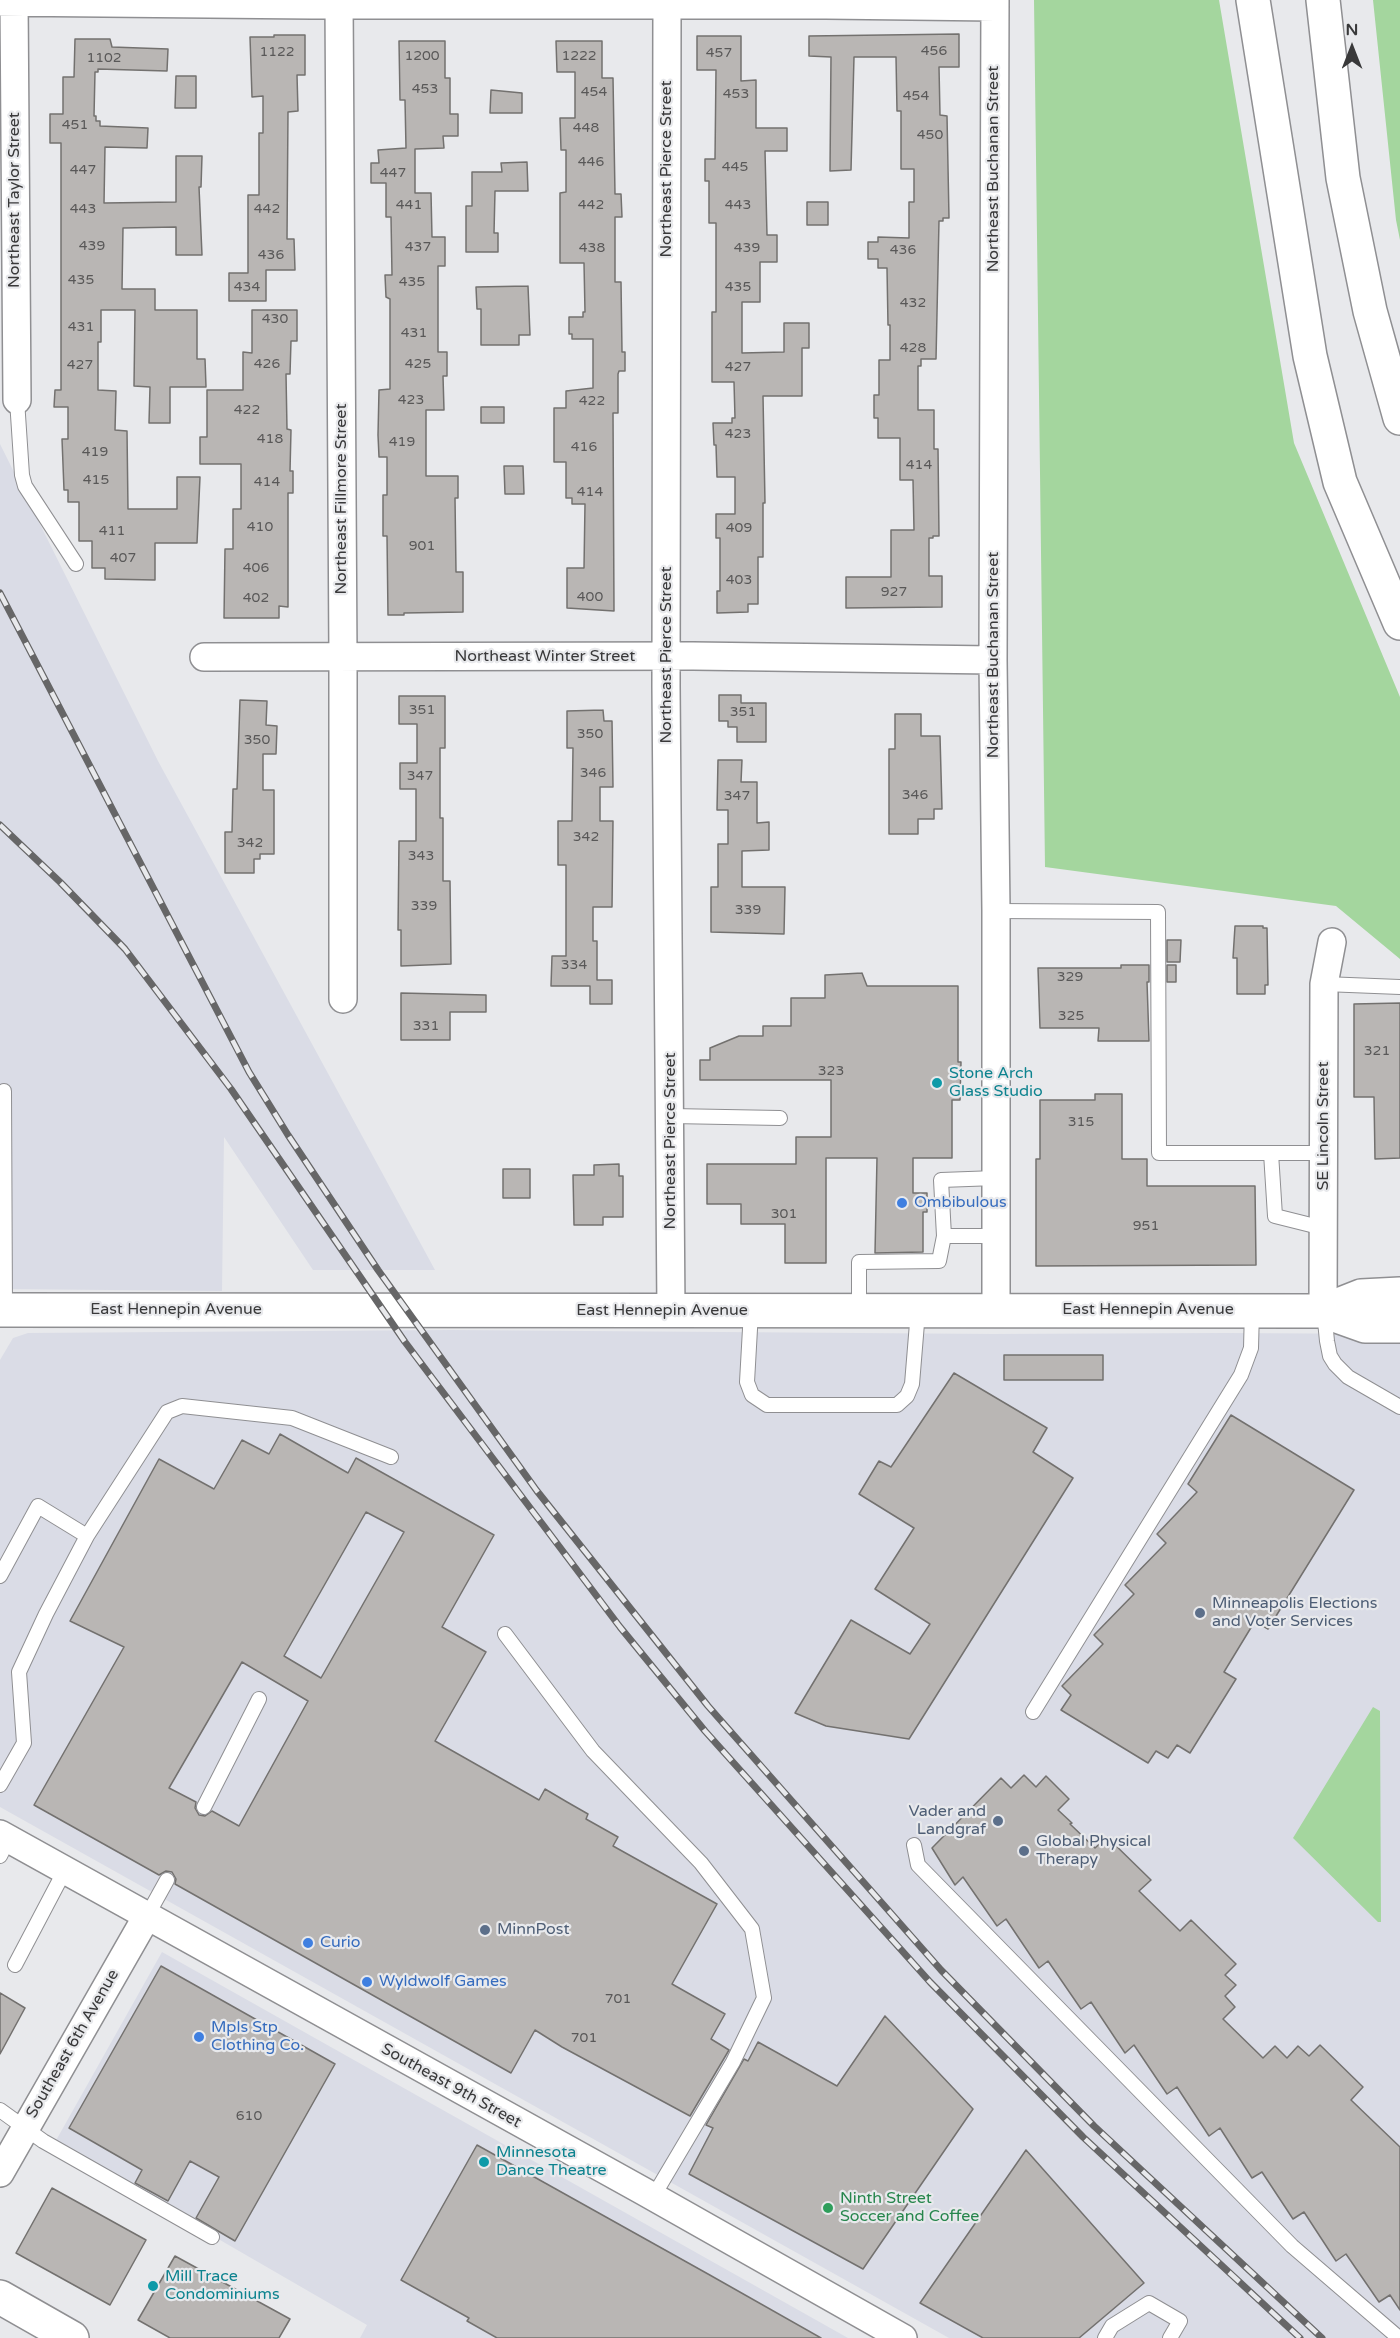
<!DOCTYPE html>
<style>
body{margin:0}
#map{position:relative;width:1400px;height:2338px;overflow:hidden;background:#e8e9ec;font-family:"Varela Round",sans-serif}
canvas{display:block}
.north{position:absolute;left:1322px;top:18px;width:60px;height:60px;-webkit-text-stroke:4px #e8e9ec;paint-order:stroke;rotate:0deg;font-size:16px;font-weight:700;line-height:24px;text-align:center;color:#39393a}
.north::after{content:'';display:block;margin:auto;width:21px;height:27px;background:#39393a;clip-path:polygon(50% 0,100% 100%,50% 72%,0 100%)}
</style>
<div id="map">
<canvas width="1400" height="2338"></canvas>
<div class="north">N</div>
</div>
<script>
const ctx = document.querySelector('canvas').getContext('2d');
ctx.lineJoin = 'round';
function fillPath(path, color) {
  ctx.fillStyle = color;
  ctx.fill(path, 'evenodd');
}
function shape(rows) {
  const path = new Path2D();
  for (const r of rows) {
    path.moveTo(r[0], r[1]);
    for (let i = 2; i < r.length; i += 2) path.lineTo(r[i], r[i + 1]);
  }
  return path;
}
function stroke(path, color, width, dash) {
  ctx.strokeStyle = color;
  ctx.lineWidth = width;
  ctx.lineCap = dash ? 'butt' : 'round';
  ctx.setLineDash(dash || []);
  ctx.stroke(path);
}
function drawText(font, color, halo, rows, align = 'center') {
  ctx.font = font + ' "Varela Round",sans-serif';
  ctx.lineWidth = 4.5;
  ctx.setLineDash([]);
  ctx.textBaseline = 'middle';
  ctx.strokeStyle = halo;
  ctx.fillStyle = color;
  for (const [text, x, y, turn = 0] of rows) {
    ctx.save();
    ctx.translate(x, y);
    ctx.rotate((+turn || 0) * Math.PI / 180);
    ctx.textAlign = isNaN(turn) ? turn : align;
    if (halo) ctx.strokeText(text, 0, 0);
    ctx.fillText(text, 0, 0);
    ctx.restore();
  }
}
const built = shape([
 [0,444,158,761,435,1270,313,1270,224,1137,222,1291,0,1289],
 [451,1330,993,1334,1224,1333,1400,1334,1400,2338,949,2338,0,1807,0,1360,13,1338,28,1333],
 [162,1952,848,2338,360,2338,367,2325,54,2144]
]);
const green = shape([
 [1034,0,1219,0,1294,443,1400,697,1400,959,1336,906,1045,867],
 [1373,0,1400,0,1400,240,1396,220],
 [1373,1707,1380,1711,1381,1922,1378,1922,1293,1838]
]);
const building = shape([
 [959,34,959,67,939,67,940,115,947,116,949,218,943,218,943,221,939,221,936,359,921,359,921,366,918,366,918,410,934,410,934,449,938,449,939,536,933,536,933,538,929,538,929,576,942,576,942,607,846,608,846,577,891,577,891,530,914,530,913,480,900,480,900,438,878,438,878,418,874,418,874,395,879,395,879,360,890,360,890,325,888,325,887,268,878,268,878,259,868,259,868,242,878,242,878,237,909,238,909,202,914,202,914,169,901,169,901,111,897,111,896,57,854,57,851,170,830,171,831,57,809,56,809,36,959,34],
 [274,35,305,35,305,75,297,75,298,111,288,112,287,239,294,239,295,270,266,270,266,301,229,301,229,273,248,273,248,195,259,195,259,133,263,133,263,96,252,97,250,37,274,37,274,35],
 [697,36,741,36,741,81,756,80,756,128,787,128,787,151,765,151,767,235,777,235,777,262,760,262,760,302,742,302,742,353,784,352,784,323,809,323,809,348,802,348,802,396,763,396,765,503,763,503,763,557,758,557,758,604,748,604,748,612,717,613,717,591,720,591,720,538,716,538,716,514,735,514,735,477,717,477,716,445,714,445,713,423,732,423,732,418,735,418,734,382,712,382,712,312,716,312,716,223,709,223,709,181,705,181,705,159,715,159,716,70,697,70,697,36],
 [75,39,110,39,112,47,168,49,167,71,98,69,98,72,95,72,94,116,96,116,96,121,100,121,100,126,148,128,147,148,105,147,104,203,176,202,176,156,202,156,201,187,199,187,202,255,176,255,176,227,123,228,122,289,155,289,155,310,197,310,197,359,205,359,206,387,170,387,170,423,149,423,150,387,134,386,135,310,101,310,101,342,98,342,98,390,116,391,115,430,127,431,128,509,177,509,177,477,200,477,197,543,155,543,155,580,105,579,105,568,92,568,92,541,79,541,79,502,68,502,68,490,64,490,62,439,68,439,68,407,54,407,55,390,61,390,61,143,50,143,50,114,63,114,63,77,74,77,75,39],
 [399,41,445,41,445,78,450,78,450,114,458,114,458,136,443,136,444,148,415,149,415,193,431,193,432,237,445,237,445,266,438,266,438,352,447,352,447,376,443,376,444,410,426,410,426,476,458,476,458,498,455,498,456,572,463,572,463,612,404,613,404,615,388,615,387,536,383,536,383,495,387,495,387,457,379,457,378,435,379,390,390,389,390,299,386,297,385,275,392,275,391,217,386,217,386,183,371,183,371,163,379,163,378,150,406,148,405,100,400,100,399,41],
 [556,41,602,41,602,78,613,78,615,194,621,194,622,217,615,217,615,282,621,282,622,352,625,352,625,371,619,371,618,374,618,413,613,413,614,611,567,608,567,568,584,568,585,504,572,504,572,498,566,498,566,462,554,462,554,408,566,408,566,391,593,388,593,339,572,339,572,334,569,334,569,317,583,317,583,312,585,312,584,263,560,263,560,193,566,192,566,150,561,150,560,118,575,118,575,72,557,72,556,41],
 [176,76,196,76,196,108,175,108,176,76],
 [491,90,522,93,522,113,490,113,491,90],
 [527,162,528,191,495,191,494,233,498,233,498,252,466,252,466,206,472,206,472,172,502,172,501,163,527,162],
 [807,202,828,202,828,225,807,225,807,202],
 [528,286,530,335,519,335,519,345,481,345,481,309,477,309,476,287,528,286],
 [252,310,297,310,297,341,291,341,290,374,286,374,287,429,291,430,290,471,293,471,293,493,288,493,288,607,279,606,279,618,224,618,225,549,233,549,233,509,241,509,241,464,200,464,200,437,207,437,207,390,243,390,243,352,252,353,252,310],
 [481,407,504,407,504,423,481,423,481,407],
 [504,466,523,466,524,494,505,494,504,466],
 [719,695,741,695,741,703,766,703,766,742,737,742,737,727,728,727,728,721,719,721,719,695],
 [399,696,445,696,445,748,440,748,440,818,443,818,443,881,450,881,451,964,401,966,401,930,398,930,399,841,416,841,416,789,400,789,400,763,417,763,417,724,399,724,399,696],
 [240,700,267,701,266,725,277,726,276,754,263,754,263,790,274,790,274,854,260,854,260,859,254,859,254,873,225,873,225,832,232,832,233,789,237,789,240,700],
 [603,710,604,721,612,721,613,787,600,787,600,821,613,821,612,907,593,907,593,941,597,941,597,980,612,980,612,1004,590,1004,590,986,551,986,552,956,566,956,566,865,558,865,558,821,572,821,573,748,567,748,567,711,603,710],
 [895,714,921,714,921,736,940,736,942,809,934,809,934,819,918,819,918,834,889,834,889,749,895,749,895,714],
 [718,760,742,760,741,782,757,782,757,823,769,822,769,850,742,851,742,887,785,887,784,934,711,932,711,887,718,887,718,844,728,844,728,810,717,810,718,760],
 [1235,926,1263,926,1263,928,1267,928,1268,985,1265,985,1265,994,1237,994,1237,958,1233,958,1235,926],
 [1167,940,1181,940,1180,962,1167,962,1167,940],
 [1121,965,1149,965,1149,982,1147,982,1149,1041,1098,1041,1099,1028,1040,1028,1038,968,1121,968,1121,965],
 [1167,965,1176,965,1176,982,1167,982,1167,965],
 [862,973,867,986,958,986,958,1062,961,1062,960,1100,952,1100,952,1158,913,1158,913,1193,927,1193,927,1212,923,1212,923,1252,875,1253,877,1158,826,1158,826,1263,785,1263,785,1224,741,1224,741,1204,707,1204,707,1164,796,1164,796,1137,831,1137,831,1080,700,1080,700,1060,710,1060,710,1048,739,1036,763,1036,763,1026,791,1026,791,998,825,998,825,975,862,973],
 [401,993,486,995,486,1012,450,1012,450,1040,401,1040,401,993],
 [1400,1003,1400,1158,1375,1159,1374,1097,1354,1097,1354,1004,1400,1003],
 [1095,1094,1122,1094,1122,1159,1147,1159,1147,1186,1255,1186,1256,1265,1036,1266,1036,1159,1040,1159,1040,1100,1095,1100,1095,1094],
 [619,1164,619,1176,623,1176,623,1217,603,1217,603,1225,574,1225,573,1175,594,1175,594,1165,619,1164],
 [503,1169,530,1169,530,1198,503,1198,503,1169],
 [1004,1355,1103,1355,1103,1380,1004,1380,1004,1355],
 [954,1373,1047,1428,1033,1452,1073,1478,909,1739,826,1726,795,1713,851,1620,910,1654,930,1624,875,1589,914,1528,859,1494,879,1461,891,1467,954,1373],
 [1231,1415,1354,1490,1268,1629,1255,1621,1224,1672,1236,1679,1190,1753,1177,1745,1168,1758,1156,1751,1148,1763,1061,1710,1071,1695,1062,1686,1103,1644,1094,1635,1134,1594,1125,1585,1166,1543,1157,1534,1197,1492,1188,1484,1231,1415],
 [280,1434,348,1473,356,1458,494,1535,442,1627,486,1652,435,1741,539,1800,545,1789,567,1802,588,1814,586,1819,618,1837,613,1846,717,1904,672,1984,725,2014,711,2039,729,2050,690,2116,562,2047,535,2030,511,2073,175,1884,176,1879,172,1872,166,1871,159,1875,34,1805,124,1647,70,1621,159,1459,214,1489,242,1440,269,1454,280,1434],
 [366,1512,404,1532,321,1678,284,1656,366,1512],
 [242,1662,308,1701,239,1826,212,1811,205,1816,199,1815,195,1808,196,1802,169,1788,242,1662],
 [1024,1775,1036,1787,1046,1776,1069,1799,1058,1810,1072,1823,1070,1824,1095,1848,1107,1837,1151,1880,1139,1891,1180,1931,1191,1920,1236,1964,1225,1975,1236,1985,1225,1996,1235,2007,1223,2019,1263,2058,1275,2046,1287,2058,1298,2046,1309,2056,1320,2045,1363,2087,1351,2100,1400,2147,1400,2310,1390,2295,1379,2302,1346,2254,1336,2261,1304,2212,1293,2219,1262,2172,1252,2178,1220,2128,1209,2136,1177,2087,1167,2094,1134,2045,1125,2053,1091,2002,1081,2009,1048,1961,1039,1968,1006,1919,997,1926,963,1877,955,1885,932,1848,1001,1778,1011,1788,1024,1775],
 [161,1966,335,2064,235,2241,196,2218,219,2177,190,2161,168,2201,135,2183,142,2170,69,2128,161,1966],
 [0,1993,25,2008,0,2054,0,1993],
 [885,2016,973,2109,863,2269,689,2174,713,2128,706,2125,744,2059,748,2061,758,2042,837,2086,885,2016],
 [477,2145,708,2274,821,2338,497,2338,467,2321,469,2318,401,2280,477,2145],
 [1026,2150,1144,2283,1079,2338,983,2338,920,2303,1026,2150],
 [52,2188,146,2240,110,2305,16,2253,52,2188],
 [175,2256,290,2319,279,2338,170,2338,138,2320,175,2256]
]);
const lane = shape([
 [17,400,22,475,25,486,76,564],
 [996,911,1158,912,1159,1153,1325,1153],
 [1324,984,1400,987],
 [4,1091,5,1310],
 [671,1116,780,1118],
 [1271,1153,1275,1216,1323,1228],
 [944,1236,996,1236],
 [751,1311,747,1382,752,1395,767,1405,897,1405,907,1396,912,1384,918,1311],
 [859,1311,859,1262,939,1261,944,1236,941,1180,996,1178],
 [1324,1311,1327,1341,1330,1356,1335,1364,1348,1377,1400,1407],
 [87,1536,167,1412,182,1406,292,1418,391,1457],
 [0,1576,38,1506,87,1536,46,1614,19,1672,24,1743,0,1785],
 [505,1634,593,1751,701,1863,752,1929,764,1998,733,2062,653,2197],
 [1033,1712,1241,1375,1251,1348,1252,1310],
 [204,1807,259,1699],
 [914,1845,918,1865,1292,2246,1399,2338],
 [0,1856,9,1838],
 [147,1916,167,1880],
 [15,1965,65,1870],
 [0,2110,43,2141,212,2237],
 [1105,2338,1112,2326,1149,2303,1180,2321,1170,2338]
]);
const street = shape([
 [14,0,17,400],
 [339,0,343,657,343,999],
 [667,0,666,686,671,1311],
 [995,0,993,660,996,911,996,1311],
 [0,2,312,5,826,5,995,7],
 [204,657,693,656,993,660],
 [1323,1311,1324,984,1332,942],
 [0,1834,643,2191,903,2338],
 [0,2173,147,1916]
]);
const secondary = shape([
 [0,1310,1323,1311,1365,1326,1400,1326],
 [1323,1311,1361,1296,1400,1294],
 [0,2297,72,2338]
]);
const highway = shape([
 [1253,0,1310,356,1340,482,1400,623],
 [1323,0,1343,178,1370,311,1400,418]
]);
const rail = shape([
 [0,593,249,1072,288,1135,378,1270,537,1491,708,1706,941,1970,1094,2126,1322,2338],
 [0,825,60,882,125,949,231,1089,405,1342,620,1627,705,1731,930,1982,1083,2137,1300,2338]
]);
const markers = [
 [937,1083,6,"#0f9aa8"],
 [902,1203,6,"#3f7fe0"],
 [1200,1613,6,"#5c6f8a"],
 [998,1821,6,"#5c6f8a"],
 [1024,1851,6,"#5c6f8a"],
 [485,1930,6,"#5c6f8a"],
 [308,1943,6,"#3f7fe0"],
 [367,1982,6,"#3f7fe0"],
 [199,2037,6,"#3f7fe0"],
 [484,2162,6,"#0f9aa8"],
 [828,2208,6,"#2e9e5b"],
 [153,2286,6,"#0f9aa8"]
];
const numberNames = [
 ["456",934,51],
 ["1122",277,52],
 ["457",719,53],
 ["1200",422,56],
 ["1222",579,56],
 ["1102",104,58],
 ["453",425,89],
 ["454",594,92],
 ["453",736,94],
 ["454",916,96],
 ["451",75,125],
 ["448",586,128],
 ["450",930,135],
 ["446",591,162],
 ["445",735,167],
 ["447",83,170],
 ["447",393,173],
 ["441",409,205],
 ["442",591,205],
 ["443",738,205],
 ["443",83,209],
 ["442",267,209],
 ["439",92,246],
 ["437",418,247],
 ["438",592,248],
 ["439",747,248],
 ["436",903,250],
 ["436",271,255],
 ["435",81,280],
 ["435",412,282],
 ["434",247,287],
 ["435",738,287],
 ["432",913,303],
 ["430",275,319],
 ["431",81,327],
 ["431",414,333],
 ["428",913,348],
 ["426",267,364],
 ["425",418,364],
 ["427",80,365],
 ["427",738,367],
 ["423",411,400],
 ["422",592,401],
 ["422",247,410],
 ["423",738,434],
 ["418",270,439],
 ["419",402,442],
 ["416",584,447],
 ["419",95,452],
 ["414",919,465],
 ["415",96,480],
 ["414",267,482],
 ["414",590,492],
 ["410",260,527],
 ["409",739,528],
 ["411",112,531],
 ["901",422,546],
 ["407",123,558],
 ["406",256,568],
 ["403",739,580],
 ["927",894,592],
 ["400",590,597],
 ["402",256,598],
 ["351",422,710],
 ["351",743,712],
 ["350",590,734],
 ["350",257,740],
 ["346",593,773],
 ["347",420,776],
 ["346",915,795],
 ["347",737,796],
 ["342",586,837],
 ["342",250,843],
 ["343",421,856],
 ["339",424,906],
 ["339",748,910],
 ["334",574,965],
 ["329",1070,977],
 ["325",1071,1016],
 ["331",426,1026],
 ["321",1377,1051],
 ["323",831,1071],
 ["315",1081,1122],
 ["301",784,1214],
 ["951",1146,1226],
 ["701",618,1999],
 ["701",584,2038],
 ["610",249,2116]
];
const streetNames = [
 ["Northeast Pierce Street",667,169,-90],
 ["Northeast Buchanan Street",994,169,-90],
 ["Northeast Taylor Street",15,200,-90],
 ["Northeast Fillmore Street",342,499,-90],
 ["Northeast Pierce Street",667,655,-90],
 ["Northeast Buchanan Street",994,655,-90],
 ["Northeast Winter Street",545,657],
 ["SE Lincoln Street",1324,1126,-90],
 ["Northeast Pierce Street",671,1141,-90],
 ["East Hennepin Avenue",176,1310],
 ["East Hennepin Avenue",1148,1310],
 ["East Hennepin Avenue",662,1311],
 ["Southeast 6th Avenue",73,2044,-60],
 ["Southeast 9th Street",451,2086,29]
];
const cultureNames = [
 ["Stone Arch",949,1074],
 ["Glass Studio",949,1092],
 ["Minnesota",496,2153],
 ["Dance Theatre",496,2171],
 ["Mill Trace",165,2277],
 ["Condominiums",165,2295]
];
const shopNames = [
 ["Ombibulous",914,1203],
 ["Curio",320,1943],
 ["Wyldwolf Games",379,1982],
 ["Mpls Stp",211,2028],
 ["Clothing Co.",211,2046]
];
const serviceNames = [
 ["Minneapolis Elections",1212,1604],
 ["and Voter Services",1212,1622],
 ["Vader and",986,1812,"right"],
 ["Landgraf",986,1830,"right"],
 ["Global Physical",1036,1842],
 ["Therapy",1036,1860],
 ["MinnPost",497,1930]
];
const leisureNames = [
 ["Ninth Street",840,2199],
 ["Soccer and Coffee",840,2217]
];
fillPath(built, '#dadce6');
fillPath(green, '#a4d69e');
fillPath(building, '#b9b6b4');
stroke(building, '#73716f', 1.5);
stroke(lane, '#8f8f92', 16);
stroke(street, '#8f8f92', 30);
stroke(secondary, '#8f8f92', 36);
stroke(highway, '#8f8f92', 36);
stroke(lane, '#fff', 14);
stroke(street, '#fff', 27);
stroke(secondary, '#fff', 33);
stroke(highway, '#fff', 33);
stroke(rail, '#666667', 7);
stroke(rail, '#e8e9ec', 4.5, [14]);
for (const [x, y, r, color] of markers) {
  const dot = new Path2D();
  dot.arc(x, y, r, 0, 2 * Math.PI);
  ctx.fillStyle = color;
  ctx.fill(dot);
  stroke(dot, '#e8e9ec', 2);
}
drawText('14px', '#595858', null, numberNames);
drawText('16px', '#39393a', '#e8e9ec', streetNames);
drawText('16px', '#0d838f', '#e8e9ec', cultureNames, 'left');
drawText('16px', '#366cbe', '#e8e9ec', shopNames, 'left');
drawText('16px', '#4e5e75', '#e8e9ec', serviceNames, 'left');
drawText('16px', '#27864d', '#e8e9ec', leisureNames, 'left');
</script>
